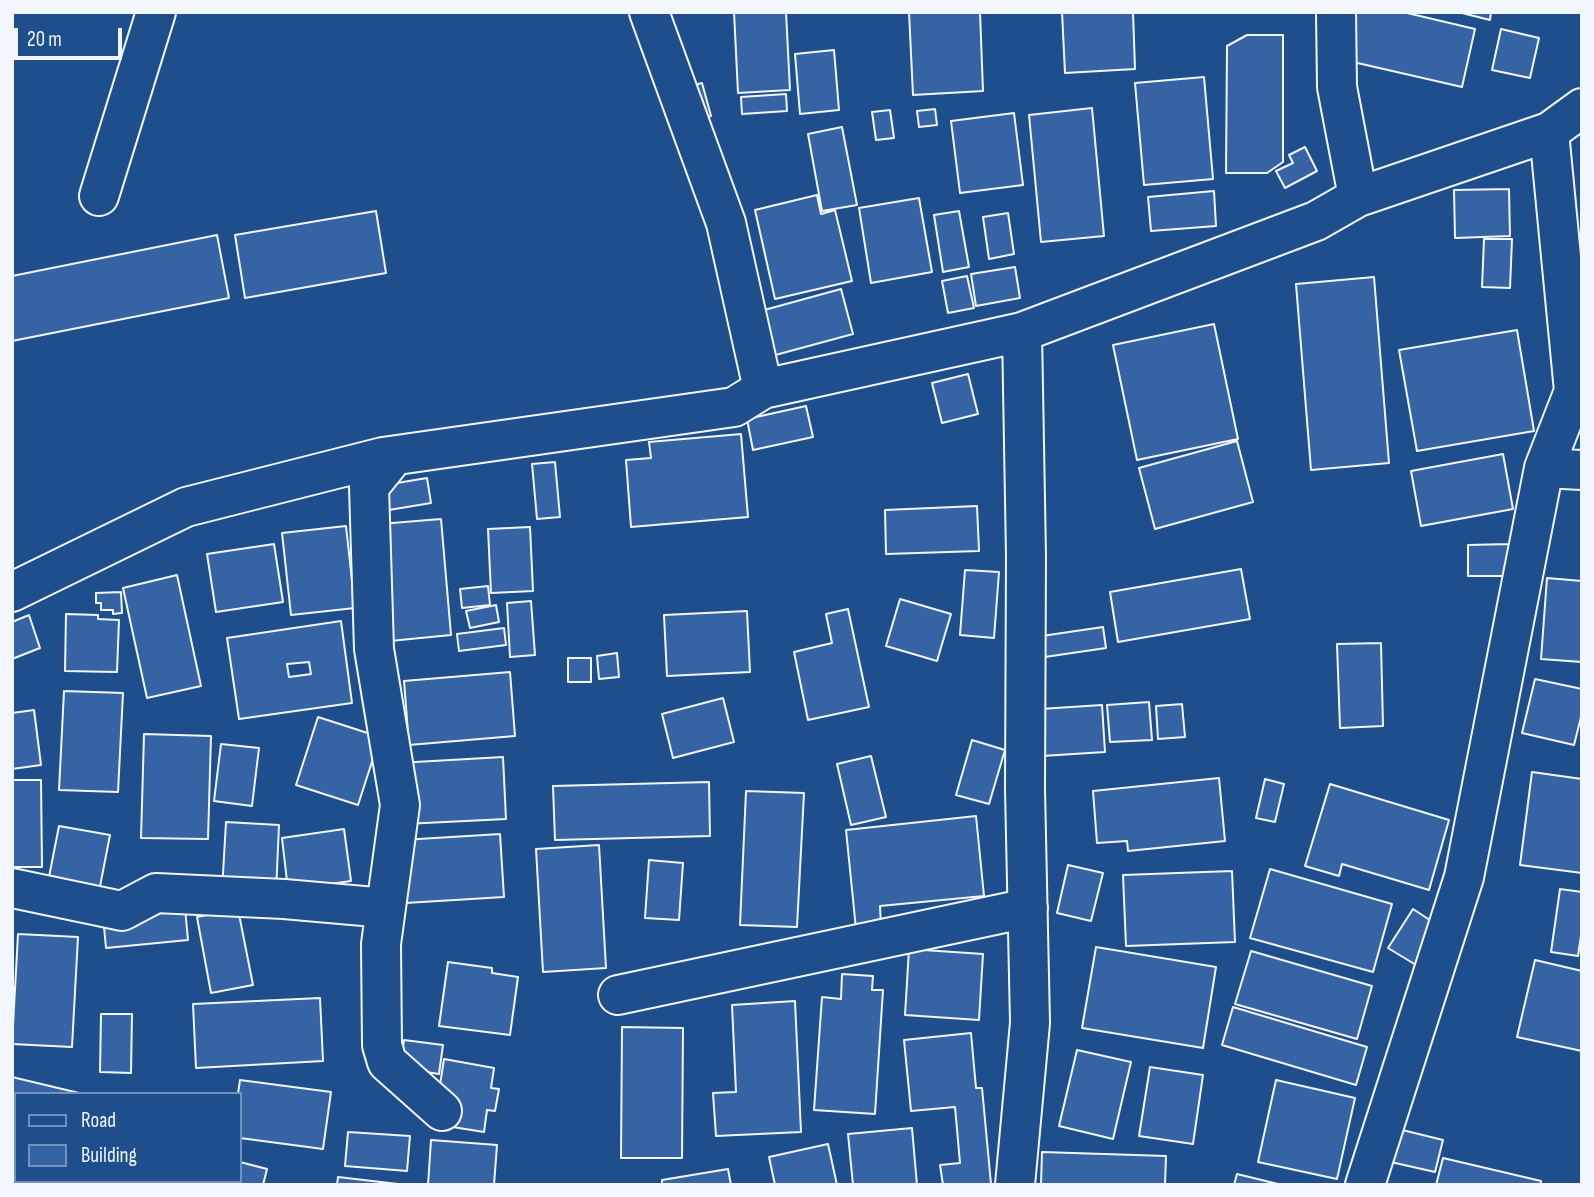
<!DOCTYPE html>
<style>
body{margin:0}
#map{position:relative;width:1594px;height:1197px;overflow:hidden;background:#1f4e8c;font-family:"Sofia Sans Condensed",sans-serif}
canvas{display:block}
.frame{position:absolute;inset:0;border:14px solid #f2f6ff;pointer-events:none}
.legend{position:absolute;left:14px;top:1092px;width:228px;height:91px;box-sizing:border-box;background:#1f4e8c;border:2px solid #7391ba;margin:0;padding:9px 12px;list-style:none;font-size:21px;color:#f2f6ff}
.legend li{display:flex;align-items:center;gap:14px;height:35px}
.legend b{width:35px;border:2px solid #7391ba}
.scale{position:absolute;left:14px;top:28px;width:108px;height:32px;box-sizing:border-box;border:4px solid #f2f6ff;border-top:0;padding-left:9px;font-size:21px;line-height:24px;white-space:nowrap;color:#f2f6ff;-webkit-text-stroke:5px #1f4e8c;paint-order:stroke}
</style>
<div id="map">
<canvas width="1594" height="1197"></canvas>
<div class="frame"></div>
<ul class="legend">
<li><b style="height:9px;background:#1f4e8c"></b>Road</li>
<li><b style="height:19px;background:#3563a3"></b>Building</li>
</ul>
<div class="scale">20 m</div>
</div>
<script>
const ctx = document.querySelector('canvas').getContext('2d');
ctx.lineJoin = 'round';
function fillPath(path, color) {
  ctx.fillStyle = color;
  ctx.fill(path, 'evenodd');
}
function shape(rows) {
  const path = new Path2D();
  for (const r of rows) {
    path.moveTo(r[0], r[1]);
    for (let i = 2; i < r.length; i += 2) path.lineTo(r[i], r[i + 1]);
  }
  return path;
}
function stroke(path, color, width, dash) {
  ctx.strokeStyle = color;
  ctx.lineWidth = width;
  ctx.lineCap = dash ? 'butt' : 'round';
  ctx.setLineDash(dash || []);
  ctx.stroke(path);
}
const building = shape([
 [734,12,786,12,790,90,738,93,734,12],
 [909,12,980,12,983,91,913,95,909,12],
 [1062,12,1133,12,1135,69,1065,73,1062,12],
 [1350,12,1403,12,1475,29,1462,87,1340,59,1350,12],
 [1458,12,1491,12,1490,20,1458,12],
 [1501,29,1539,38,1530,78,1492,70,1501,29],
 [1247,35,1283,35,1283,162,1267,173,1226,173,1227,46,1247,35],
 [834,50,839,110,800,114,795,54,834,50],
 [1204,77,1213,179,1144,185,1135,83,1204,77],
 [702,83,711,116,696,120,687,87,702,83],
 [786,94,787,111,742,114,741,97,786,94],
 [1092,108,1104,236,1041,242,1029,115,1092,108],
 [935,109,937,125,919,127,917,111,935,109],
 [890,110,894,138,876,140,872,112,890,110],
 [1014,113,1023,185,960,193,951,121,1014,113],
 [842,127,857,205,822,211,808,134,842,127],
 [1305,147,1317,171,1285,188,1276,171,1293,163,1289,155,1305,147],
 [1509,189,1510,236,1455,238,1454,190,1509,189],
 [1214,191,1216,226,1151,231,1148,197,1214,191],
 [817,195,821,214,835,210,852,281,775,299,755,210,817,195],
 [919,198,932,272,871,283,859,208,919,198],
 [376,211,386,273,245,298,235,235,376,211],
 [959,211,969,267,943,272,934,215,959,211],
 [1008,213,1014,254,989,259,983,217,1008,213],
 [217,235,229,298,12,341,12,276,217,235],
 [1484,239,1512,239,1510,288,1482,287,1484,239],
 [1015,267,1020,298,976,306,971,274,1015,267],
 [967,276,974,308,948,313,942,281,967,276],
 [1374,277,1389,463,1311,470,1296,284,1374,277],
 [841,289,853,334,768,357,757,312,841,289],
 [1214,324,1238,439,1137,460,1113,345,1214,324],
 [1517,330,1534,431,1417,451,1399,350,1517,330],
 [968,374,978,414,942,423,932,383,968,374],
 [806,406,813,437,753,450,747,419,806,406],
 [741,434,748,517,631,527,626,460,651,458,649,442,741,434],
 [1237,441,1253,502,1155,529,1139,468,1237,441],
 [1503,454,1513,509,1421,526,1411,471,1503,454],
 [555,462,560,517,537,519,532,464,555,462],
 [427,478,431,503,383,511,379,486,427,478],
 [977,506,979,551,886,554,885,510,977,506],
 [441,519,451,635,390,641,380,524,441,519],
 [346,526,355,608,291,615,282,533,346,526],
 [530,527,533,591,491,593,488,529,530,527],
 [274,544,283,602,216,612,207,554,274,544],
 [1510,544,1511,576,1468,576,1468,545,1510,544],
 [1241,569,1250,619,1118,642,1110,592,1241,569],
 [965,570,999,572,994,638,960,635,965,570],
 [177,575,201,686,147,698,123,588,177,575],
 [1547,578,1582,581,1582,662,1541,659,1547,578],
 [488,586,490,605,462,608,460,589,488,586],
 [121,592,122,613,113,614,113,610,101,610,101,603,96,603,96,593,121,592],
 [900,599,951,614,937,661,886,646,900,599],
 [531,601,535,655,510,657,507,603,531,601],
 [496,605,499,622,470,628,466,611,496,605],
 [848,609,869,707,808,720,794,652,832,643,826,614,848,609],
 [747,611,750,672,667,676,664,615,747,611],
 [66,614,98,615,98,619,119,620,117,672,65,671,66,614],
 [29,615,40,648,12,659,12,622,29,615],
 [341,621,352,703,239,719,227,638,341,621],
 [309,662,311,674,289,677,287,664,309,662],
 [1103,627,1106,648,1038,658,1035,637,1103,627],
 [504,628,506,645,459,651,457,634,504,628],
 [1381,643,1383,726,1340,728,1337,644,1381,643],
 [617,653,619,677,599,679,597,656,617,653],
 [568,658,591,658,591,682,568,682,568,658],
 [510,672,515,736,409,745,404,681,510,672],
 [1535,679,1582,689,1582,713,1574,745,1522,733,1535,679],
 [64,691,123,693,118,792,59,790,64,691],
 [723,698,734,742,673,758,662,714,723,698],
 [1149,702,1152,740,1110,742,1107,705,1149,702],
 [1182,704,1185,737,1158,739,1156,706,1182,704],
 [1102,705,1105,752,1042,756,1040,709,1102,705],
 [34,710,41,765,12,769,12,713,34,710],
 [318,717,380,737,358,805,296,785,318,717],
 [144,734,211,736,208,839,141,838,144,734],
 [972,740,1005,750,989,804,956,795,972,740],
 [221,744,259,748,252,806,214,801,221,744],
 [871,756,886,817,851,825,837,764,871,756],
 [503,757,506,819,384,825,380,764,503,757],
 [1532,772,1582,779,1582,873,1520,865,1532,772],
 [1219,778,1225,841,1128,851,1127,841,1097,843,1093,791,1219,778],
 [1265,779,1284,784,1275,822,1256,818,1265,779],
 [12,780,41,780,42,867,12,867,12,780],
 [709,782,710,836,555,840,553,786,709,782],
 [1330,784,1449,820,1429,890,1342,864,1339,876,1305,866,1330,784],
 [746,791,804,793,797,927,740,925,746,791],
 [976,816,984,896,880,906,881,927,856,929,846,830,976,816],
 [226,822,279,825,276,893,222,891,226,822],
 [59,826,110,835,97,902,46,892,59,826],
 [344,829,351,881,288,890,282,838,344,829],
 [500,834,504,897,389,904,386,841,500,834],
 [599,845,606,968,543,972,536,849,599,845],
 [649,860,683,863,679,920,645,918,649,860],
 [1068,865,1103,873,1091,921,1057,913,1068,865],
 [1270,869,1392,904,1373,972,1250,938,1270,869],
 [1232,871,1235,942,1126,946,1123,875,1232,871],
 [1560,889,1582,892,1582,929,1578,956,1551,952,1560,889],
 [185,908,188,940,106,948,103,916,185,908],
 [238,909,253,985,211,993,197,917,238,909],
 [1413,909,1439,926,1416,965,1388,948,1413,909],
 [18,934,78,937,72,1047,12,1044,18,934],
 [1096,947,1216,967,1203,1048,1082,1028,1096,947],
 [909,949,983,954,979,1020,905,1015,909,949],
 [1251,951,1372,986,1357,1039,1235,1004,1251,951],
 [1535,960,1582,971,1582,1051,1517,1037,1535,960],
 [448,962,492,968,492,973,518,977,510,1035,439,1026,448,962],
 [842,974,873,976,872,990,883,990,875,1114,814,1110,822,997,841,999,842,974],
 [320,998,323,1061,196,1068,193,1004,320,998],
 [795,1001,801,1132,716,1136,713,1093,736,1092,732,1005,795,1001],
 [1233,1007,1367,1047,1356,1085,1222,1045,1233,1007],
 [101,1014,132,1014,131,1073,100,1072,101,1014],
 [622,1027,683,1028,682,1158,621,1158,622,1027],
 [971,1033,976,1088,982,1088,991,1184,943,1185,940,1165,960,1163,955,1107,911,1111,904,1040,971,1033],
 [404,1040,443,1045,439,1074,400,1068,404,1040],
 [1077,1050,1131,1062,1113,1139,1059,1126,1077,1050],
 [444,1059,494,1068,491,1088,499,1089,495,1111,487,1110,484,1132,434,1124,444,1059],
 [1150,1067,1203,1075,1193,1144,1139,1136,1150,1067],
 [12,1077,79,1093,16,1094,16,1117,12,1116,12,1077],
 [240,1080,331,1092,323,1149,240,1138,238,1094,240,1080],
 [1276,1080,1355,1098,1337,1179,1258,1162,1276,1080],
 [12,1126,16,1127,16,1181,54,1181,53,1185,12,1185,12,1126],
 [1390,1127,1443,1140,1435,1172,1382,1160,1390,1127],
 [912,1128,917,1185,853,1185,848,1134,912,1128],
 [348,1132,410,1136,407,1171,345,1166,348,1132],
 [431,1140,497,1145,494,1185,428,1185,431,1140],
 [828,1144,837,1185,775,1185,769,1157,828,1144],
 [1042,1152,1166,1156,1165,1185,1041,1185,1042,1152],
 [1443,1158,1541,1181,1541,1185,1436,1185,1443,1158],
 [240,1162,267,1169,263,1185,190,1185,191,1181,240,1181,240,1162],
 [728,1169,731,1185,662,1185,662,1180,728,1169],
 [1237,1174,1282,1185,1234,1185,1237,1174],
 [338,1177,398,1184,337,1185,338,1177]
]);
const minor = shape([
 [649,12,726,223,763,389],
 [1336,12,1337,87,1358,197],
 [99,196,156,12],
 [394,456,369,487,374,649,400,805,381,944,382,1045,387,1062,442,1111],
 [1544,468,1582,470],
 [12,592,186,507,383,457,734,407,763,389,1022,332,1316,221,1358,197,1549,132,1582,108],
 [12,888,122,911,156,893,284,899,386,908],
 [618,995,1028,908],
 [1015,1185,1030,1023,1025,789,1026,556,1022,332],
 [1365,1185,1464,877,1544,468,1574,391,1549,132]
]);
fillPath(building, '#3563a3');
stroke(building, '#f2f6ff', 2);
stroke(minor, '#f2f6ff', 42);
stroke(minor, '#1f4e8c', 38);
</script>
